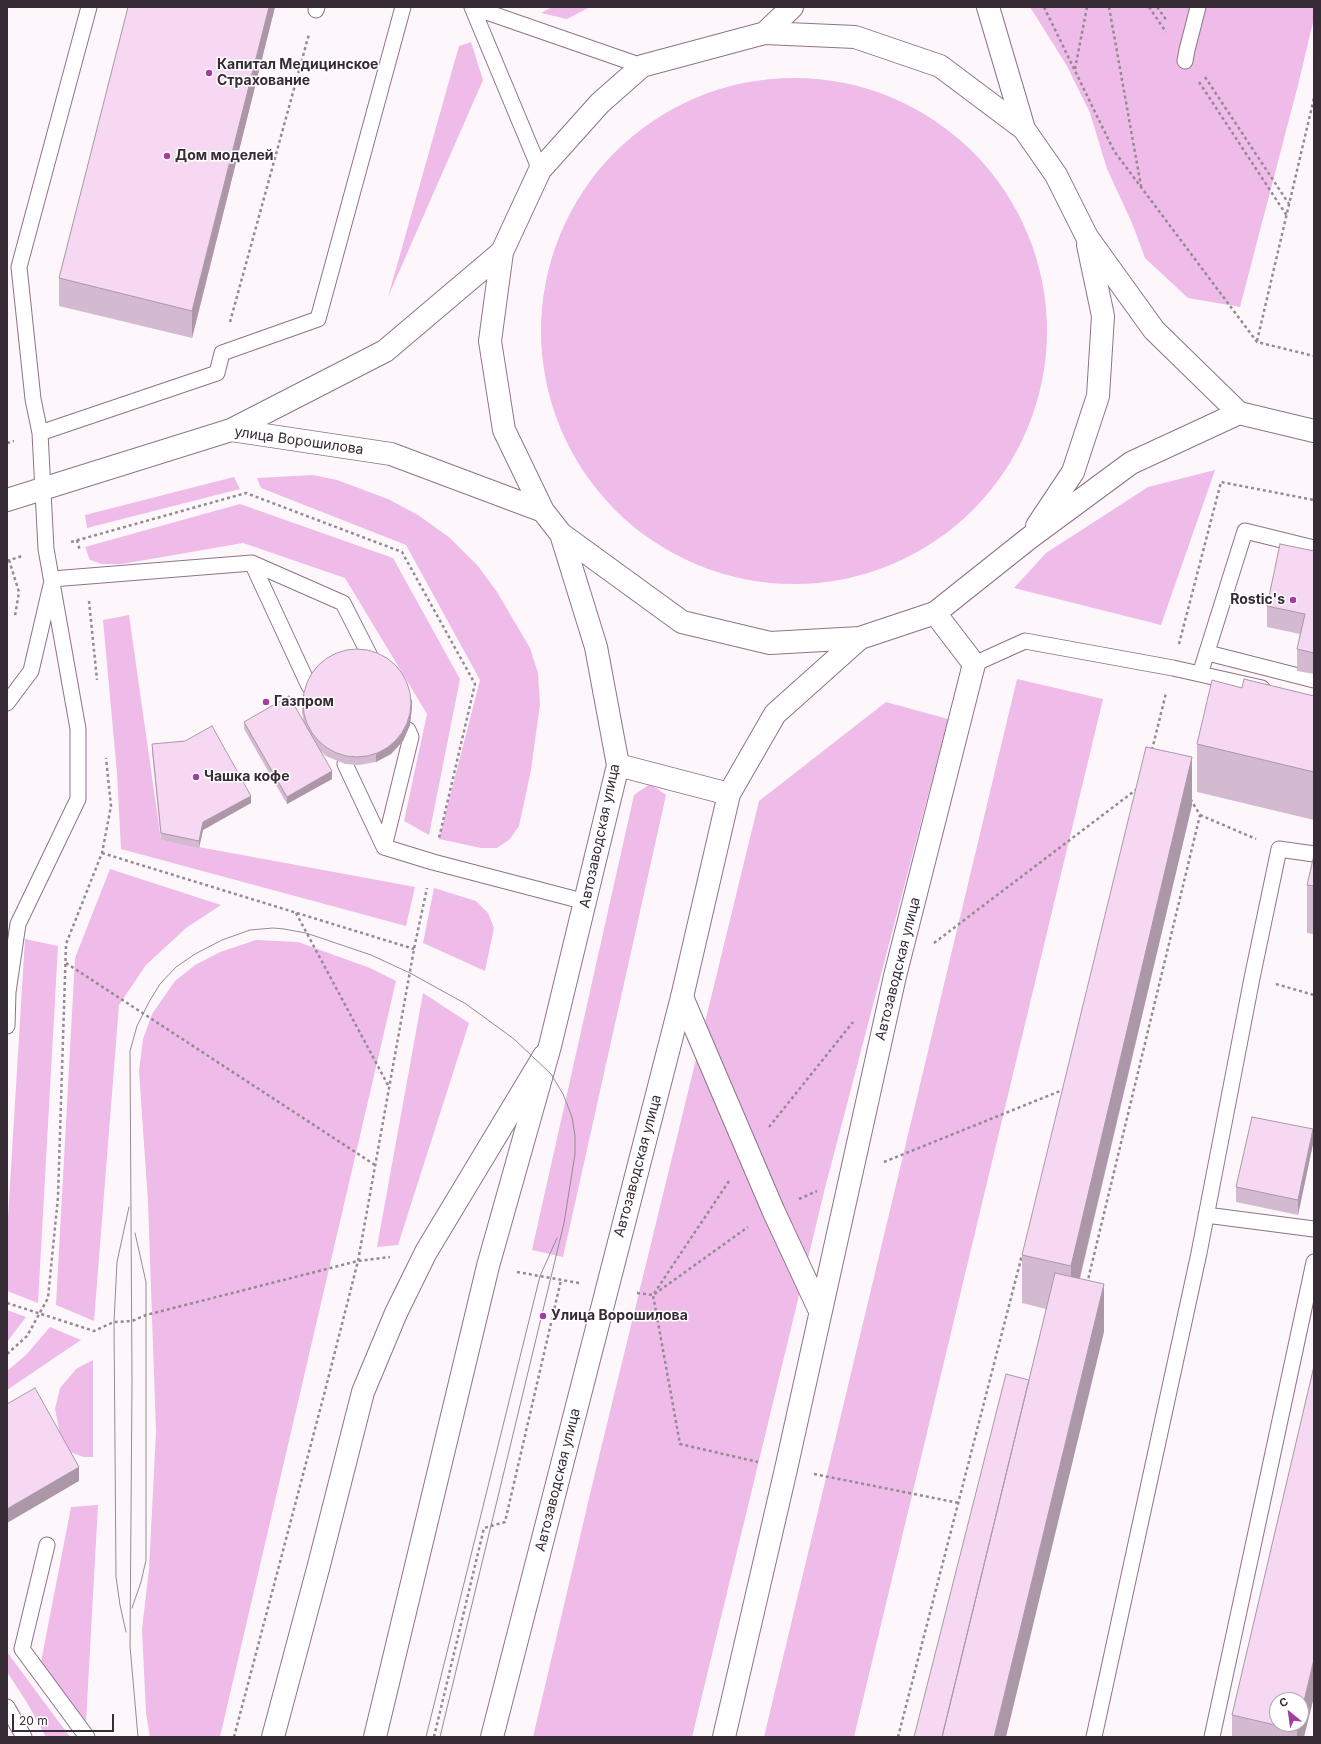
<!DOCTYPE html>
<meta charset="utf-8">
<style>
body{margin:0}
#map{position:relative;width:1321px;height:1744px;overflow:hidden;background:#fdf7fc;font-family:Inter,sans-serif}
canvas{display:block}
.frame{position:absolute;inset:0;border:8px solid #372b35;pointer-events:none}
.north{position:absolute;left:1269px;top:1692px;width:40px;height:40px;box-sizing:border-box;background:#fff;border:1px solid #afaaae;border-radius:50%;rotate:331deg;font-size:11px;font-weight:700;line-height:16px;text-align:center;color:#372b35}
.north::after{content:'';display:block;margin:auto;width:14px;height:18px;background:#a53d9f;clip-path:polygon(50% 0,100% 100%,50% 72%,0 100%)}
.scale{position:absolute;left:12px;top:1714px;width:102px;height:18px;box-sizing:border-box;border:2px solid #372b35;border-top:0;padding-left:5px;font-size:12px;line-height:14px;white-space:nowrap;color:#372b35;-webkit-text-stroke:3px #fff;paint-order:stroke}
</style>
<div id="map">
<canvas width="1321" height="1744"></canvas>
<div class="frame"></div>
<div class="north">С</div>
<div class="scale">20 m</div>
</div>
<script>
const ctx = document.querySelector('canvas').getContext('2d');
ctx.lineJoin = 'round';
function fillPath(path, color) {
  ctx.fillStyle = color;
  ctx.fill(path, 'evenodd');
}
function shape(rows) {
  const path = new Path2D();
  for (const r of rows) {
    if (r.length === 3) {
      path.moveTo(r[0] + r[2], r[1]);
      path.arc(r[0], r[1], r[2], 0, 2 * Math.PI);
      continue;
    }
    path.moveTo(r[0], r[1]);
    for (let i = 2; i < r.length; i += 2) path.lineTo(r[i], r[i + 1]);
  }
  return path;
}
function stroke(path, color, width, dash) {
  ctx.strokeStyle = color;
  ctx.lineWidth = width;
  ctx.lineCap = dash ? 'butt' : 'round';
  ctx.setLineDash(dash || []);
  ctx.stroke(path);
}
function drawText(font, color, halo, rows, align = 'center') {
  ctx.font = font + ' Inter,sans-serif';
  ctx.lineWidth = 3;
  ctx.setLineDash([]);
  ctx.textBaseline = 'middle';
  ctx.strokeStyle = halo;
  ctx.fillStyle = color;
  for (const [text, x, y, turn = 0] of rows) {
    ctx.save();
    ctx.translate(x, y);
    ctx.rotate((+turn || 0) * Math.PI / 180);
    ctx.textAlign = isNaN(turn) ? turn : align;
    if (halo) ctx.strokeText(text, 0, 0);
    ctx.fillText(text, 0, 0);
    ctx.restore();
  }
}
const green = shape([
 [552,7,590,7,567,19,541,13],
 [1030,7,1314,7,1314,18,1298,85,1240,307,1188,298,1145,258,1132,223,1107,169,1090,113,1067,66],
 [471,42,483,80,388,297,459,46],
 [794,331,253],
 [1215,470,1161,625,1014,588,1046,553,1148,487],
 [313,475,337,480,388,499,418,515,450,538,478,566,497,592,530,648,538,673,540,704,531,770,519,826,510,839,497,848,481,848,439,839,480,680,406,545,261,488,257,478],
 [234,477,240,489,87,528,85,515],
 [240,504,393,558,460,679,429,835,404,821,427,714,345,578,243,543,122,564,102,564,90,560,85,547],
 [129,615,161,840,415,887,406,926,121,849,117,773,103,620],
 [1017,679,1103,699,854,1737,764,1737],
 [886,702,948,719,825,1188,692,1737,533,1737,595,1473,759,801],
 [650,784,666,795,563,1257,532,1250,634,795],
 [110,869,221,905,186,928,146,965,119,1005,94,1321,56,1305,75,958],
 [434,888,476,901,488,913,494,928,485,971,423,943],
 [25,939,58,946,38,1303,7,1291,7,1234],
 [256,940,298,942,370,968,396,981,220,1737,150,1737,146,1713,142,1629,149,1569,156,1432,148,1202,139,1071,143,1039,152,1014,175,981,195,965,220,952],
 [423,993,469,1023,398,1245,377,1247],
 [7,1310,26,1317,7,1342],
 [50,1327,81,1340,7,1390,7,1371,26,1355],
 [93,1360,93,1457,83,1457,68,1451,60,1434,55,1409,60,1388,76,1369],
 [98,1505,86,1722,41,1662,71,1507],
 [7,1652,70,1737,46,1737,26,1701,7,1672]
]);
const path = shape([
 [1044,7,1114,151,1257,342,1314,356],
 [1109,7,1141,186],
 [1149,7,1166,32],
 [1157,7,1167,21],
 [1075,69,1087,7],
 [1205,77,1289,204],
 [1199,82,1287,216],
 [230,322,309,34],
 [1257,341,1314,98],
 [7,443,14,441],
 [77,540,80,551],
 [71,542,246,493,402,552,475,684,439,838],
 [9,560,19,592,15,616],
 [7,561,22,556],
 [89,601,97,680],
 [1179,644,1221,482,1314,500],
 [1152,750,1166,693],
 [1200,815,1256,839],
 [102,853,414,949],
 [296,913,389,1087],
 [934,943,1137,789],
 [66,963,375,1165],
 [1276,984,1314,995],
 [769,1127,853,1022],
 [884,1162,1065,1089],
 [729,1181,653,1295,680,1444,758,1462],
 [799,1199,817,1191],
 [517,1272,579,1283],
 [1087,1284,1200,815,1191,800],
 [637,1293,653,1295,748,1227],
 [7,1303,94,1331,114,1322,132,1321,146,1315,358,1261,390,1257],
 [7,1354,27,1336,48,1298,58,1197,66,944,102,853,111,806,106,758],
 [814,1474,959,1503],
 [234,1737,326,1387,358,1261,414,949,427,888],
 [434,1737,484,1528,505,1522,561,1280],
 [898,1737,1022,1255]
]);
const service = shape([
 [472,7,642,66],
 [472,7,540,170],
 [316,10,317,7],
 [1185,61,1187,50,1198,7],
 [40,433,217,373,222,353,318,319,403,7],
 [252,563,309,686],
 [52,579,252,563,343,603,371,658],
 [1208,653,1314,680],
 [974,664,1025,641,1173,668,1262,688],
 [1200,674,1245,531,1314,548],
 [7,703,31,671,51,585],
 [345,764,384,847,433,862,586,902],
 [384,847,411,737,408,730],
 [7,1026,8,992,18,924,78,799,78,729,46,549,40,433,33,399,19,267,89,7],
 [1206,1215,1314,1229],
 [47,1545,22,1649,87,1737],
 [7,1707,24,1737],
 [1094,1737,1199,1253,1252,978,1279,849,1314,854],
 [1212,1737,1314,1262]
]);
const minor = shape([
 [682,997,773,1210,820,1311],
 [273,1737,319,1565,363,1392,396,1313,426,1252,544,1056],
 [724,1737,786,1469,895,976,974,664,935,613]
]);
const secondary = shape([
 [988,7,1024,129],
 [765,33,855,37,940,66,1024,129,1056,175,1087,237,1154,330,1239,413,1131,463,1028,539,935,613,860,638,770,643,682,622,561,534,543,511,504,430,490,341,502,252,540,170,600,103,642,66,765,33],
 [765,33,792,7],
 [1239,413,1314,431],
 [231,430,385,351,502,252],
 [7,500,231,430,391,454,543,511],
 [1037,526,1073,472,1098,396,1103,316,1088,245],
 [618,765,729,794],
 [375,1737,488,1266,550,1046,618,765,596,647,561,534],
 [492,1737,682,997,729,794,775,714,860,638]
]);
const tram = shape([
 [132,1608,141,1582,146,1560,146,1282,135,1233],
 [126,1632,120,1605,116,1577,114,1322,117,1262,129,1207],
 [138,1737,130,1646,132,1382,130,1051,137,1026,149,1002,160,984,176,967,195,954,222,940,250,930,273,928,284,929,306,933,371,955,410,973,466,1004,514,1039,551,1074,563,1094,572,1117,575,1136,575,1154,564,1223,440,1737],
 [426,1737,540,1276,557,1238]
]);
const wall = shape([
 [128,7,275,7,192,338,59,306,59,278],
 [1314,551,1314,674,1297,671,1297,649,1300,634,1267,627,1267,606],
 [1242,688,1314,696,1314,820,1197,792,1197,744],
 [302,705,412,707,410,725,403,741,391,754,376,762,359,765,345,764,326,756,320,750,332,779,287,804,244,729,244,722,304,723,302,712],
 [152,744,251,803,203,830,199,848,161,840,152,752],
 [1192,805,1080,1279,1104,1332,1029,1380,1046,1309,1022,1303,1022,1255],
 [1314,855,1314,934,1307,933,1307,885],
 [1313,1144,1298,1215,1236,1202,1236,1187],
 [1314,1366,1304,1737,1232,1737,1232,1715]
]);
const shadedWall = shape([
 [269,7,275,7,192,338,192,311],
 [412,699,412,707,410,725,403,741,391,754,376,762,376,755],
 [1192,757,1192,805,1071,1314,1071,1266],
 [332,771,332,779,287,804,287,797],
 [251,796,251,803,203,830,199,848,199,841,203,822],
 [1313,1129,1313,1144,1298,1215,1298,1200],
 [1104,1284,1104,1332,1006,1737,994,1737],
 [79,1467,79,1481,7,1523,7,1509],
 [1314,1659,1314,1697,1304,1737,1297,1737,1297,1730,1299,1724,1301,1724,1301,1714]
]);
const building = shape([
 [128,7,269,7,192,311,59,278,128,7],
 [1280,544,1314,551,1314,653,1297,649,1305,614,1267,606,1280,544],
 [357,703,54],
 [1244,679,1314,696,1314,772,1197,744,1212,680,1242,688,1244,679],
 [289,696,332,771,287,797,244,722,289,696],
 [212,726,251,796,203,822,199,841,161,833,152,744,185,741,212,726],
 [1146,747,1192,757,1071,1266,1022,1255,1146,747],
 [1314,855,1314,886,1307,885,1314,855],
 [1252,1117,1313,1129,1298,1200,1236,1187,1252,1117],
 [1055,1273,1104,1284,994,1737,942,1737,1055,1273],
 [1314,1366,1314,1659,1301,1714,1301,1700,1277,1700,1277,1724,1299,1724,1297,1730,1232,1715,1314,1366],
 [1006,1374,1029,1380,942,1737,914,1737,1006,1374],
 [35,1388,79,1467,7,1509,7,1404,35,1388]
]);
const markers = [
 [209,73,4,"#a53d9f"],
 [167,156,4,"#a53d9f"],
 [1293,600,4,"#a53d9f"],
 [266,702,4,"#a53d9f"],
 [196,777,4,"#a53d9f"],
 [543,1316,4,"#a53d9f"]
];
const poiNames = [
 ["Капитал Медицинское",217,65],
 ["Страхование",217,81],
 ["Дом моделей",175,156],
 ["Rostic's",1285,600,"right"],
 ["Газпром",274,702],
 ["Чашка кофе",204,777],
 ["Улица Ворошилова",551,1316]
];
const streetNames = [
 ["улица Ворошилова",299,441,8],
 ["Автозаводская улица",600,836,-78],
 ["Автозаводская улица",898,969,-76],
 ["Автозаводская улица",638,1166,-75],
 ["Автозаводская улица",558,1480,-76]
];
fillPath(green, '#efbbe9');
stroke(service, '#8e738b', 17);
stroke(minor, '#8e738b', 24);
stroke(secondary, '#8e738b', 24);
stroke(path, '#948b92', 2.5, [3, 3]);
stroke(service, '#fff', 15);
stroke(minor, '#fff', 22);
stroke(secondary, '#fff', 22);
stroke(tram, '#958b93', 1);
fillPath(wall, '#d4bad0');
fillPath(shadedWall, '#ac97a9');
fillPath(building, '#f6d8f2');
stroke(building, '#ac97a9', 1);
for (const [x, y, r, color] of markers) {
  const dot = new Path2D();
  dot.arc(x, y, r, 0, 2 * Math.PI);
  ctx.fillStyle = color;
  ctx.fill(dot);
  stroke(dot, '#fff', 1.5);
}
drawText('bold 14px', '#372b35', '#fff', poiNames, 'left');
drawText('14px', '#372b35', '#fff', streetNames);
</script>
